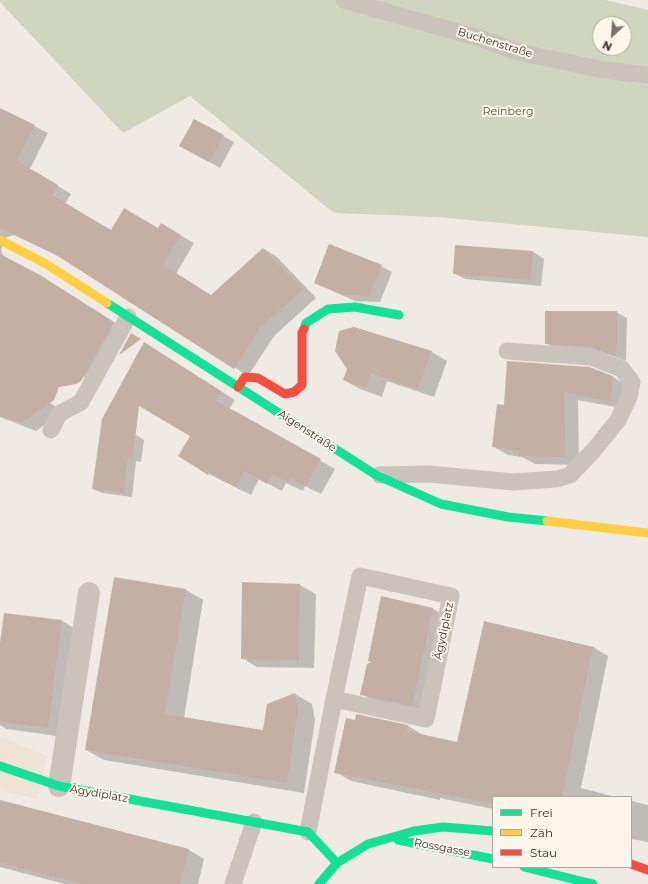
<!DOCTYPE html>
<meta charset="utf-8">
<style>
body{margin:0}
#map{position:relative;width:648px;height:884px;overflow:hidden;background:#efeae4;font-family:Montserrat,sans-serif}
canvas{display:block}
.legend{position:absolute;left:492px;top:796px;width:140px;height:72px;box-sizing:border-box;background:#fbf5ec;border:1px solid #aea69e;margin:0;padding:5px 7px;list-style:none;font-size:12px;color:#3b302a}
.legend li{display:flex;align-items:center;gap:8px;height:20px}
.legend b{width:20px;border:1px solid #aea69e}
.north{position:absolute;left:592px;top:16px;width:40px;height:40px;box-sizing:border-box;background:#fbf5ec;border:1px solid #aea69e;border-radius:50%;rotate:206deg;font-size:11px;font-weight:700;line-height:16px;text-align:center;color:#3b302a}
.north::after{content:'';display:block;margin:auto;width:14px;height:18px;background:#7a716b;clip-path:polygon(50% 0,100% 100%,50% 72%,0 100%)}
</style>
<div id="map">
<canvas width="648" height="884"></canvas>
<ul class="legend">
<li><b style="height:5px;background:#16e098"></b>Frei</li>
<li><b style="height:5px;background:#ffcf43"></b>Zäh</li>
<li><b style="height:5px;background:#f24e42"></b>Stau</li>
</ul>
<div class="north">N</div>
</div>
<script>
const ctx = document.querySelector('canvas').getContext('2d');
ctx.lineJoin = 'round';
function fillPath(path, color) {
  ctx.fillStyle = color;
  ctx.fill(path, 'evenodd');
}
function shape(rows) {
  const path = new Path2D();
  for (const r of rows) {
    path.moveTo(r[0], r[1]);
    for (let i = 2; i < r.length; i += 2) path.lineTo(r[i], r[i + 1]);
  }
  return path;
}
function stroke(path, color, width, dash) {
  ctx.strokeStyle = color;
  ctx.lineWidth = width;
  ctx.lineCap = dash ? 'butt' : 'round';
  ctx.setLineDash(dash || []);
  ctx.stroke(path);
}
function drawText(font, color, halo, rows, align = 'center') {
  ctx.font = font + ' Montserrat,sans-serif';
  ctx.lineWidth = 4;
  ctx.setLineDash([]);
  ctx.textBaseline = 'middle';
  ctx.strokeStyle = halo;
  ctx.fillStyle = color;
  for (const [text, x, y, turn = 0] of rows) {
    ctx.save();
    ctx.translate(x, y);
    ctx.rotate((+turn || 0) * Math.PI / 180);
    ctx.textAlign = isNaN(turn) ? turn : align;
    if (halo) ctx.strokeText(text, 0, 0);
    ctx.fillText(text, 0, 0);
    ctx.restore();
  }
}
const green = shape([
 [0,0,605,0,648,10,648,237,438,217,334,213,190,96,123,133,0,2],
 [600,24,624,24,624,48,600,48]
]);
const plaza = shape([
 [0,737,47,756,37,799,0,790]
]);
const shadow = shape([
 [0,109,48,133,30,169,71,194,65,204,111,232,158,229,161,224,194,243,176,274,212,296,264,249,277,257,316,298,274,336,248,376,62,258,14,235,7,237,1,249,3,256,54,284,127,331,98,383,0,336],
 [223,136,234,142,220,168,191,152],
 [456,246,533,252,544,259,541,286,465,279,454,273],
 [381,266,392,272,380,302,355,301,315,283],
 [616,312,627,318,626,361,604,353,557,349,546,343],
 [144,343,235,400,229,409,335,469,321,494,305,486,303,491,286,483,282,491,259,479,251,495,209,474],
 [432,352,447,361,434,397,387,381,382,397,360,389,344,380],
 [613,377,628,386,626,409,578,400,579,465,535,464,522,457,508,455,494,447,505,406],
 [0,384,50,403,64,411,36,431,0,417],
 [136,435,144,440,141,462,136,461,132,497,102,493,93,489],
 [243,583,300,585,316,594,314,668,257,667,242,658],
 [186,590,203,600,184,718,264,731,295,694,312,704,315,720,304,793,104,760,86,750],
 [382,597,433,609,448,617,428,714,377,703,362,694,373,663,369,661],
 [62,621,77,630,64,737,7,729,0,725,0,651],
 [485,622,593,647,608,656,581,788,616,797,493,797,493,809,440,798,440,800,351,781,336,772,357,715,408,726,423,735,458,743],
 [0,801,189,850,204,859,198,884,65,884,0,867],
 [631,801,648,805,648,842,631,839]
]);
const building = shape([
 [0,108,35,125,17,161,58,185,52,195,111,230,124,208,158,228,161,223,181,235,163,265,211,295,263,248,303,289,260,328,234,369,53,253,0,228],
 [194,119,224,135,209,162,179,146],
 [329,244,382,265,369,297,357,295,343,295,314,283],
 [455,245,533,251,531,280,453,274],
 [0,254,40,275,114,322,81,381,76,384,59,387,54,400,21,423,0,416],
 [545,311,617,311,617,346,615,356,592,347,545,344],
 [354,327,432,351,418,389,371,373,366,388,343,380,347,369,335,351,339,331],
 [131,333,141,339,119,355],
 [144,342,221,391,215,400,321,459,306,486,290,478,288,483,272,475,267,484,244,471,236,487,209,473,208,475,178,456,190,436,139,406,133,458,128,457,124,493,92,489,102,419],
 [507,361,589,367,613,376,611,402,564,392,565,457,519,456,519,451,492,447,497,404,504,405],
 [114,577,186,589,165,714,263,730,267,704,295,693,298,710,287,783,85,750],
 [242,582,300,584,299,660,241,659],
 [381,596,433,608,412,706,360,695,367,664,374,661,368,661],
 [4,613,62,620,48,728,0,722,0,643],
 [484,621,593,647,562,797,493,797,493,804,334,773,346,718,355,720,356,714,408,725,407,731,457,742],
 [0,800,189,849,180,884,81,884,0,863]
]);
const lane = shape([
 [344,0,482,39,518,52,604,70,648,75],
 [51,430,59,414,81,402,128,317],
 [380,475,429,474,513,482,557,479,570,475,594,450,618,420,629,397,632,382,622,369,591,357,507,351],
 [308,832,334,699,360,576,451,596,426,719,334,699],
 [233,884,254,822]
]);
const street = shape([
 [59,786,89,593]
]);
const fast = shape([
 [107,303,376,475,441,504,508,517,547,521],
 [304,329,306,323,328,309,355,307,399,315],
 [0,766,59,786,308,832,337,863],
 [398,840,493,859],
 [524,867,593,884],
 [319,884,337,863,368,844,414,831,443,827,493,831]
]);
const slow = shape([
 [0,240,46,264,107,303],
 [547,521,648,533]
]);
const jam = shape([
 [238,387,245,377,258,378,285,394,294,392,302,385,302,333,304,329],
 [631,864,648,870]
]);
const streetNames = [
 ["Buchenstraße",495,43,17],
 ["Aigenstraße",307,431,33],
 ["Ägydiplatz",444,631,-78],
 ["Ägydiplatz",99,794,10],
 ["Rossgasse",442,848,11]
];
const parkNames = [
 ["Reinberg",508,112]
];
fillPath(green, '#cfd5be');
fillPath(plaza, '#eee3d4');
fillPath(shadow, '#0003');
fillPath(building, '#c4afa5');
stroke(lane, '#c9c3bc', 17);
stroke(street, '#c9c3bc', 22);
stroke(fast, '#16e098', 9);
stroke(slow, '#ffcf43', 9);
stroke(jam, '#f24e42', 9);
drawText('11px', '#3b302a', '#fbf5ec', streetNames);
drawText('11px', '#475a2c', '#fbf5ec', parkNames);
</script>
